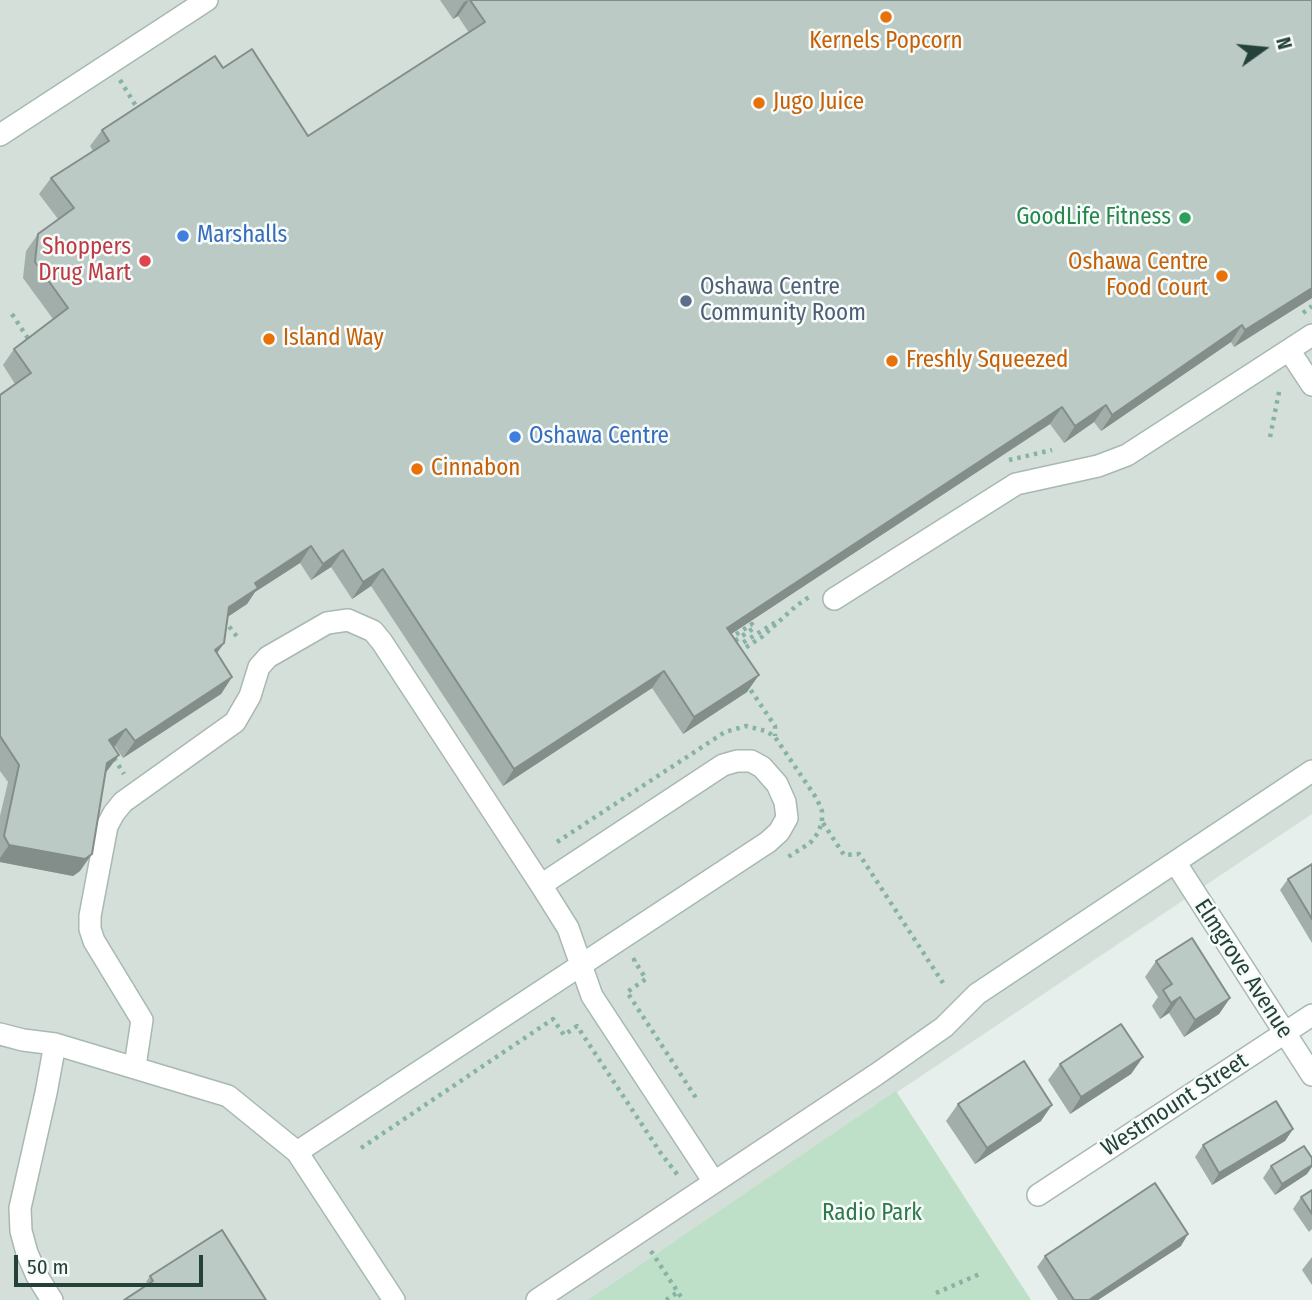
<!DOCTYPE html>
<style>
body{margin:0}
#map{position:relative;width:1312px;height:1300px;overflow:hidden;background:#e6efeb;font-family:"Fira Sans Condensed",sans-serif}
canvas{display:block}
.north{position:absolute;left:1228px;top:14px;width:70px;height:70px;-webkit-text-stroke:5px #f7fbf9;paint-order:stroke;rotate:75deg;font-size:19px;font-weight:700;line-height:28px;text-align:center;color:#24423a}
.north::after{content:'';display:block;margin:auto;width:24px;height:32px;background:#24423a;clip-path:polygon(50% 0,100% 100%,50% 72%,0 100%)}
.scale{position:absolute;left:14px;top:1255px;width:189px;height:32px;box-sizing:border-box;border:4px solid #24423a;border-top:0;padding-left:9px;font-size:21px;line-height:24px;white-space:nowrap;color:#24423a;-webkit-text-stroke:5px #f7fbf9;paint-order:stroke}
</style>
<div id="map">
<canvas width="1312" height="1300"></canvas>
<div class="north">N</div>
<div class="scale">50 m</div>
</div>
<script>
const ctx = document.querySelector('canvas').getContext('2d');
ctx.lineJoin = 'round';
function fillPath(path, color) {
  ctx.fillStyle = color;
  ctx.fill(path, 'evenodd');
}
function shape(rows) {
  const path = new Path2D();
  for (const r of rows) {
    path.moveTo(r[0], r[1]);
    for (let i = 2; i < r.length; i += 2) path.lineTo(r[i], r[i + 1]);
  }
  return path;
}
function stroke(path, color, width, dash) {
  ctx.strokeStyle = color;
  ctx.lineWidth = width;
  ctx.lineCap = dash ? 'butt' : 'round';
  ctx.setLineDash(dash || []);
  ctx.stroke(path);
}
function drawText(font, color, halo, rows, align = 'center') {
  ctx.font = font + ' "Fira Sans Condensed",sans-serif';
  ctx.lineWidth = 5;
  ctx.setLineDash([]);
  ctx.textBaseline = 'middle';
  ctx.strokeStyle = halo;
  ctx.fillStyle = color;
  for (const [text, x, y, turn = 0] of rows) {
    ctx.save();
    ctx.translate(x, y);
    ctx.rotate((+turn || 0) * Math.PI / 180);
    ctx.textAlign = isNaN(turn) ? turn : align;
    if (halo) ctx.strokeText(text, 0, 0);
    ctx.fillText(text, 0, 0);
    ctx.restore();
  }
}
const built = shape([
 [0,0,1312,0,1312,814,587,1300,0,1300]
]);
const green = shape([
 [896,1091,1031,1300,587,1300,632,1270]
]);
const path = shape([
 [120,80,139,111],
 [1303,313,1312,306],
 [12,314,31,343],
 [1270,437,1280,387],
 [1009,460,1052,450],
 [224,620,238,638],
 [729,639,752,624,754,628,733,642],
 [736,647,779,620],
 [739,652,763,636,796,606,812,595],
 [746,683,775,726,775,736],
 [114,758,124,774],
 [823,823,844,855,859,854,943,983],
 [557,842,725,732,746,726,766,731,775,737,817,799,822,811,822,822,818,833,810,843,788,857],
 [636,959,634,960,646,979,627,992,698,1101],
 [361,1148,553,1019,564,1035,577,1026,660,1152,680,1178],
 [651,1251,683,1300],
 [936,1293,982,1273],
 [666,1300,678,1292]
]);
const minor = shape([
 [0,135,207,0],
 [1289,350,1312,385],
 [834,599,1016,484,1098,466,1127,455,1312,335],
 [1175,862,1312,1075],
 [0,1034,23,1040,55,1044,228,1096,297,1152,394,1300],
 [135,1066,142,1020,94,941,90,929,90,916,107,826,114,813,123,802,235,722,250,696,259,667,268,657,327,623,348,620,373,631,382,642,541,885,568,928,592,996,714,1182],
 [297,1152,768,842,779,832,787,818,785,802,777,784,762,767,751,761,737,761,723,765,541,885],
 [1038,1195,1312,1015],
 [52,1300,37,1276,27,1253,21,1231,20,1208,46,1093,55,1044],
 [537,1300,877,1074,944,1027,977,994,1312,771]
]);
const wall = shape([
 [440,0,1312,0,1312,298,1234,347,1231,342,1101,431,1094,422,1064,443,1050,424,731,634,747,692,683,734,652,688,503,786,371,586,352,599,331,567,311,580,300,563,255,592,247,604,227,617,224,643,217,653,232,677,221,694,123,758,115,746,113,747,119,755,105,773,80,871,73,876,0,862,0,816,8,782,0,771,0,395,15,384,3,365,14,349,53,319,23,278,26,251,38,234,58,219,39,194,51,178,93,151,90,146,102,130,223,68,308,136,469,33,458,16,453,19],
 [1312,864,1312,943,1280,890,1288,879],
 [1156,961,1230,998,1219,1014,1184,1037,1169,1013,1160,1019,1152,1006,1158,997,1145,977],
 [1143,1057,1131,1074,1070,1114,1048,1080,1060,1064],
 [958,1104,1041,1121,975,1164,946,1121],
 [1293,1129,1285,1141,1212,1185,1195,1157,1203,1145],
 [1271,1166,1307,1174,1275,1195,1263,1178],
 [1312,1190,1312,1229,1309,1232,1293,1209,1301,1197],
 [1181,1246,1098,1300,1058,1300,1037,1267,1045,1256],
 [1312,1257,1312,1285,1302,1270],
 [150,1276,266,1300,148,1284,146,1282]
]);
const shadedWall = shape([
 [469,0,458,16,453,19,464,2],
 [1312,288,1312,298,1234,347,1245,330],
 [1242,325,1231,342,1101,431,1112,415],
 [1106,405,1094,422,1064,443,1075,426],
 [1062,407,1050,424,716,644,727,628],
 [311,546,300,563,255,592,247,604,217,624,229,607,255,583],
 [343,550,331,567,311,580,323,564],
 [383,569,371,586,352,599,363,582],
 [224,643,212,660,215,650],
 [664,671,652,688,503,786,514,769],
 [759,675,747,692,683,734,694,717],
 [232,677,221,694,123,758,135,741],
 [126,729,115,746,97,757,109,740],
 [119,755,107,771,95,779,107,763],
 [9,845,92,854,80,871,73,876,0,862,0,858],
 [1180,997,1169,1013,1160,1019,1171,1003],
 [1230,998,1219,1014,1184,1037,1195,1020],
 [1143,1057,1131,1074,1070,1114,1081,1097],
 [1052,1105,1041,1121,975,1164,987,1148],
 [1293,1129,1285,1141,1212,1185,1219,1173],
 [1312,1165,1312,1167,1307,1174,1275,1195,1282,1184],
 [1188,1234,1181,1246,1098,1300,1089,1300]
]);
const building = shape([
 [470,0,1312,0,1312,288,1245,330,1242,325,1112,415,1106,405,1075,426,1062,407,727,628,759,675,694,717,664,671,514,769,383,569,363,582,343,550,323,564,311,546,255,583,258,588,229,607,224,643,215,650,232,677,135,741,126,729,109,740,119,755,107,763,92,854,85,859,9,845,4,836,19,765,0,736,0,395,31,373,14,349,68,308,35,262,38,234,74,208,51,178,109,141,102,130,215,56,223,68,252,49,308,136,485,22,470,0],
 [1312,864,1312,919,1288,879,1312,864],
 [1192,938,1230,998,1195,1020,1180,997,1171,1003,1163,990,1172,984,1156,961,1192,938],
 [1121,1024,1143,1057,1081,1097,1060,1064,1121,1024],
 [1024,1061,1052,1105,987,1148,958,1104,1024,1061],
 [1276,1101,1293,1129,1219,1173,1203,1145,1276,1101],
 [1304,1146,1312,1158,1312,1165,1282,1184,1271,1166,1304,1146],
 [1155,1183,1188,1234,1089,1300,1074,1300,1045,1256,1155,1183],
 [1312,1190,1312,1214,1301,1197,1312,1190],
 [222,1230,266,1300,124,1300,153,1281,150,1276,222,1230]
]);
const markers = [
 [886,17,7,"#e8710a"],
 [759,103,7,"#e8710a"],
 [1185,218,7,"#2e9e5b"],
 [183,236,7,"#3f7fe0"],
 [145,261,7,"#e0444e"],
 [1222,276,7,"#e8710a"],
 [686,301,7,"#5c6f8a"],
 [269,339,7,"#e8710a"],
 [892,361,7,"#e8710a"],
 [515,437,7,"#3f7fe0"],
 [417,469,7,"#e8710a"]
];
const foodNames = [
 ["Kernels Popcorn",886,42,"center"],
 ["Jugo Juice",773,103],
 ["Oshawa Centre",1208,263,"right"],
 ["Food Court",1208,289,"right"],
 ["Island Way",283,339],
 ["Freshly Squeezed",906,361],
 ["Cinnabon",431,469]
];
const leisureNames = [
 ["GoodLife Fitness",1171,218]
];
const shopNames = [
 ["Marshalls",197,236],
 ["Oshawa Centre",529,437]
];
const healthNames = [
 ["Shoppers",131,248],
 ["Drug Mart",131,274]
];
const serviceNames = [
 ["Oshawa Centre",700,288],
 ["Community Room",700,314]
];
const streetNames = [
 ["Elmgrove Avenue",1243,969,57],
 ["Westmount Street",1175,1105,-33]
];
const parkNames = [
 ["Radio Park",872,1214]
];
fillPath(built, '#d4dfda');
fillPath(green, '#bfe0c8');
stroke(minor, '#a8b8b2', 24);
stroke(path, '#86b3a5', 4.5, [3.5, 5]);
stroke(minor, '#fff', 21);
fillPath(wall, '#a1aea9');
fillPath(shadedWall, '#838d89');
fillPath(building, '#bbcac4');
stroke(building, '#838d89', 2);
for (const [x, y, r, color] of markers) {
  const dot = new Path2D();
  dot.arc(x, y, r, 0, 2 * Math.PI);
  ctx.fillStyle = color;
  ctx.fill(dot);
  stroke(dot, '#f7fbf9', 2.5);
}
drawText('23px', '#c56008', '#f7fbf9', foodNames, 'left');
drawText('23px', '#27864d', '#f7fbf9', leisureNames, 'right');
drawText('23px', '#366cbe', '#f7fbf9', shopNames, 'left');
drawText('23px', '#be3a42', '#f7fbf9', healthNames, 'right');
drawText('23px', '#4e5e75', '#f7fbf9', serviceNames, 'left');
drawText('23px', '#24423a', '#f7fbf9', streetNames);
drawText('23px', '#2d7a4b', '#f7fbf9', parkNames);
</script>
